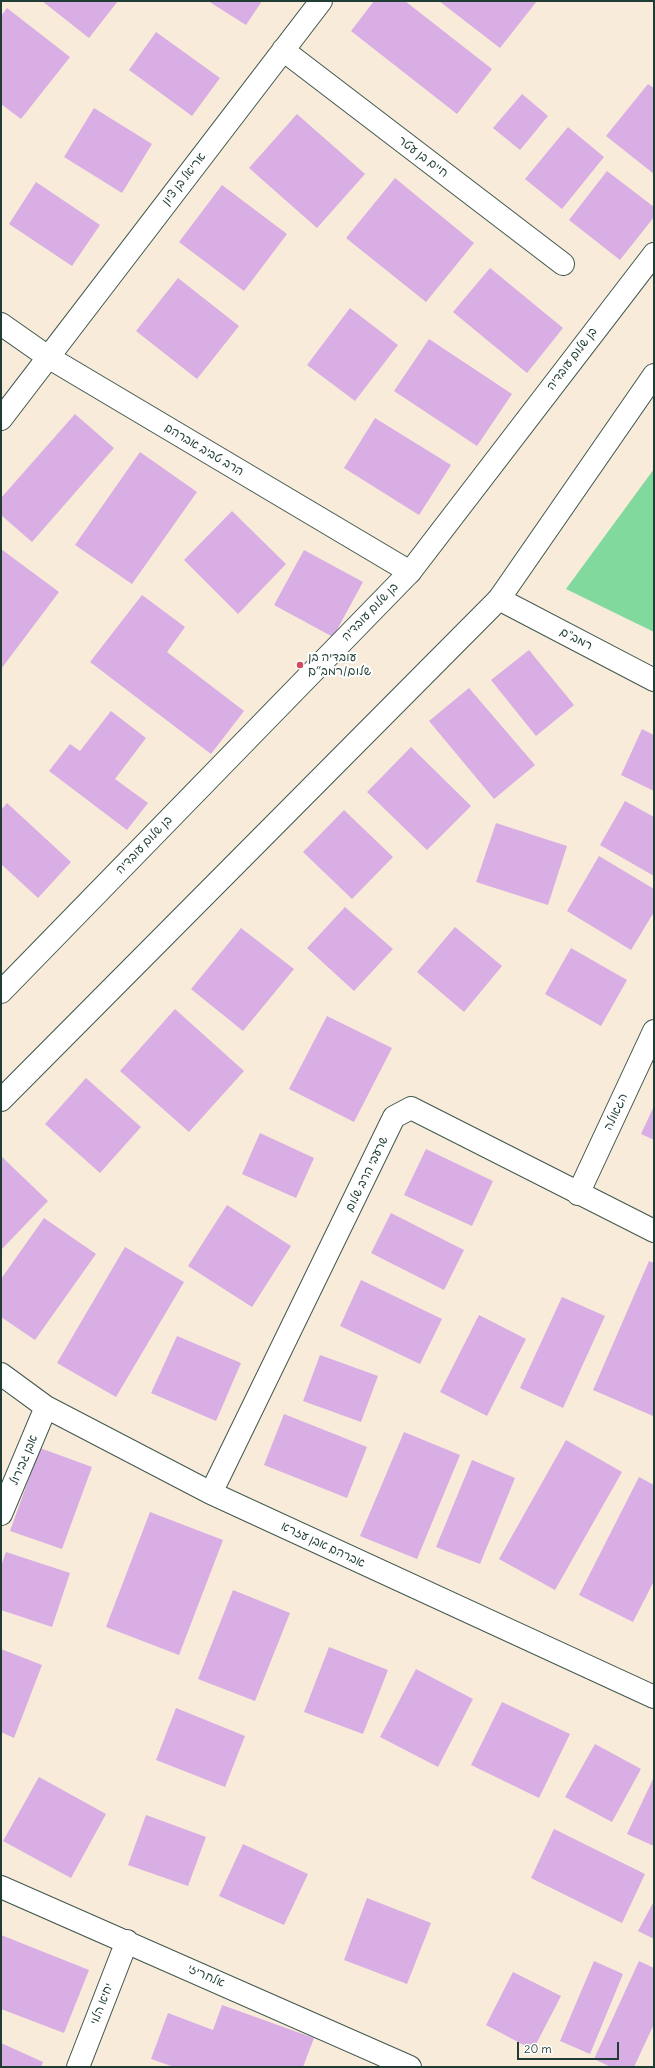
<!DOCTYPE html>
<meta charset="utf-8">
<style>
body{margin:0}
#map{position:relative;width:655px;height:2068px;overflow:hidden;background:#f8ebda;font-family:Delius,sans-serif}
canvas{display:block}
.frame{position:absolute;inset:0;border:2px solid #1f3d34;pointer-events:none}
.scale{position:absolute;left:517px;top:2042px;width:102px;height:18px;box-sizing:border-box;border:2px solid #1f3d34;border-top:0;padding-left:5px;font-size:12px;line-height:14px;white-space:nowrap;color:#1f3d34;-webkit-text-stroke:3px #fff;paint-order:stroke}
</style>
<div id="map">
<canvas width="655" height="2068"></canvas>
<div class="frame"></div>
<div class="scale">20 m</div>
</div>
<script>
const ctx = document.querySelector('canvas').getContext('2d');
ctx.lineJoin = 'round';
function fillPath(path, color) {
  ctx.fillStyle = color;
  ctx.fill(path, 'evenodd');
}
function shape(rows) {
  const path = new Path2D();
  for (const r of rows) {
    path.moveTo(r[0], r[1]);
    for (let i = 2; i < r.length; i += 2) path.lineTo(r[i], r[i + 1]);
  }
  return path;
}
function stroke(path, color, width, dash) {
  ctx.strokeStyle = color;
  ctx.lineWidth = width;
  ctx.lineCap = dash ? 'butt' : 'round';
  ctx.setLineDash(dash || []);
  ctx.stroke(path);
}
function drawText(font, color, halo, rows, align = 'center') {
  ctx.font = font + ' Delius,"Playpen Sans Hebrew",sans-serif';
  ctx.lineWidth = 4;
  ctx.setLineDash([]);
  ctx.textBaseline = 'middle';
  ctx.strokeStyle = halo;
  ctx.fillStyle = color;
  for (const [text, x, y, turn = 0] of rows) {
    ctx.save();
    ctx.translate(x, y);
    ctx.rotate((+turn || 0) * Math.PI / 180);
    ctx.textAlign = isNaN(turn) ? turn : align;
    if (halo) ctx.strokeText(text, 0, 0);
    ctx.fillText(text, 0, 0);
    ctx.restore();
  }
}
const green = shape([
 [654,469,654,632,566,589]
]);
const building = shape([
 [42,1,118,1,89,38],
 [208,1,262,1,246,25],
 [374,1,405,1,492,69,457,114,351,31],
 [439,1,537,1,500,48],
 [7,8,70,57,21,119,1,104,1,16],
 [156,32,220,78,192,116,129,70],
 [648,84,654,88,654,174,606,136],
 [522,94,548,116,520,150,493,128],
 [94,108,152,144,122,193,64,157],
 [297,114,365,174,317,228,249,168],
 [568,127,604,157,562,209,525,179],
 [607,171,654,207,654,217,620,260,569,220],
 [395,178,474,243,426,302,346,238],
 [36,182,100,225,72,266,9,224],
 [222,185,287,234,244,291,179,242],
 [490,268,563,328,527,373,453,312],
 [178,278,239,326,197,379,136,331],
 [350,308,398,345,355,401,307,365],
 [429,339,512,394,477,446,394,391],
 [75,414,114,448,32,542,1,515,1,498],
 [375,418,451,465,419,515,344,468],
 [140,452,197,492,132,584,75,545],
 [232,511,286,564,238,614,184,560],
 [1,549,59,592,1,669],
 [304,550,363,582,333,637,274,605],
 [142,595,185,627,167,652,244,711,211,754,90,662],
 [529,650,574,705,536,736,491,680],
 [469,688,535,765,494,799,429,721],
 [111,711,146,738,115,779,148,803,127,830,49,771,70,744,80,751],
 [642,729,654,735,654,791,621,775],
 [411,747,471,806,427,850,367,792],
 [625,801,654,817,654,876,600,845],
 [7,803,71,862,38,898,1,864,1,810],
 [344,810,393,857,352,899,303,852],
 [496,823,567,846,548,905,476,882],
 [599,856,654,889,654,912,631,950,567,911],
 [345,907,393,949,354,991,307,948],
 [455,927,502,966,464,1012,417,972],
 [241,928,294,969,243,1031,191,989],
 [571,948,627,980,601,1026,545,994],
 [175,1009,244,1071,189,1132,120,1071],
 [327,1016,392,1048,354,1122,289,1089],
 [86,1078,141,1127,100,1173,45,1124],
 [654,1106,654,1140,641,1134],
 [260,1133,314,1158,296,1198,242,1174],
 [426,1149,493,1181,472,1226,404,1195],
 [1,1156,48,1201,1,1250],
 [227,1205,291,1246,252,1307,188,1266],
 [391,1213,464,1250,444,1290,371,1253],
 [44,1218,96,1254,35,1340,1,1317,1,1279],
 [125,1247,184,1282,116,1397,57,1363],
 [649,1261,654,1263,653,1416,593,1390],
 [361,1280,442,1319,420,1364,340,1326],
 [562,1297,605,1316,563,1408,520,1388],
 [479,1315,526,1339,487,1416,440,1392],
 [177,1336,241,1363,216,1421,151,1393],
 [320,1355,378,1376,361,1422,303,1401],
 [284,1414,367,1447,347,1498,264,1465],
 [404,1432,460,1455,417,1559,360,1536],
 [566,1440,622,1472,555,1590,499,1559],
 [40,1448,92,1467,62,1549,10,1531],
 [472,1460,515,1478,480,1564,436,1547],
 [639,1477,654,1485,654,1581,633,1622,579,1595],
 [150,1512,223,1540,179,1655,106,1627],
 [6,1552,70,1573,52,1627,1,1610,1,1566],
 [233,1590,290,1613,255,1701,198,1679],
 [329,1647,388,1670,363,1734,304,1712],
 [1,1649,42,1665,14,1738,1,1732],
 [416,1669,473,1699,438,1767,380,1737],
 [502,1702,570,1734,539,1798,471,1765],
 [176,1708,245,1736,225,1787,156,1760],
 [595,1744,641,1769,612,1822,565,1797],
 [39,1777,106,1814,71,1878,3,1841],
 [654,1777,654,1846,627,1834],
 [146,1815,206,1837,188,1886,128,1865],
 [554,1829,645,1874,622,1923,531,1878],
 [243,1844,308,1874,284,1925,219,1896],
 [367,1898,431,1923,407,1984,344,1960],
 [654,1901,654,1939,638,1931],
 [1,1935,89,1970,64,2033,1,2009],
 [594,1961,623,1974,590,2054,560,2041],
 [639,1961,654,1968,654,2024,634,2067,611,2067,594,2059],
 [513,1972,561,1996,533,2050,486,2025],
 [222,2005,314,2038,303,2067,174,2067,151,2059,168,2013,213,2030],
 [1,2043,43,2062,41,2067,1,2067]
]);
const minor = shape([
 [283,50,563,264],
 [1,324,48,357,410,572],
 [1,419,321,1],
 [499,599,654,680],
 [578,1194,654,1031],
 [1,1374,46,1407,211,1493,654,1697],
 [211,1493,394,1117,411,1108,654,1231],
 [1,1514,46,1407],
 [1,1887,410,2067],
 [78,2067,127,1941]
]);
const major = shape([
 [1,992,410,572,654,254],
 [1,1100,499,599,654,375]
]);
const markers = [
 [300,665,4,"#d1495b"]
];
const streetNames = [
 ["חיים בן עטר",423,157,37],
 ["אריאל בן ציון",184,179,-52],
 ["בן שלום עובדיה",572,359,-53],
 ["הרב טביב אברהם",204,450,31],
 ["בן שלום עובדיה",370,612,-46],
 ["רמב\"ם",576,639,27],
 ["בן שלום עובדיה",144,845,-46],
 ["הגאולה",616,1112,-65],
 ["שרעבי הרב שלום",367,1174,-64],
 ["אבן גבירול",24,1460,-67],
 ["אברהם אבן עזרא",323,1545,25],
 ["אלחריזי",206,1976,24],
 ["יחיא הלוי",102,2004,-69]
];
const poiNames = [
 ["עובדיה בן",308,658],
 ["שלום/רמב״ם",308,672]
];
fillPath(green, '#81d99d');
fillPath(building, '#d8aee4');
stroke(minor, '#40574d', 24);
stroke(major, '#40574d', 24);
stroke(minor, '#fff', 22);
stroke(major, '#fff', 22);
for (const [x, y, r, color] of markers) {
  const dot = new Path2D();
  dot.arc(x, y, r, 0, 2 * Math.PI);
  ctx.fillStyle = color;
  ctx.fill(dot);
  stroke(dot, '#fff', 1.5);
}
drawText('12px', '#1f3d34', '#fff', streetNames);
drawText('12px', '#1f3d34', '#fff', poiNames, 'left');
</script>
